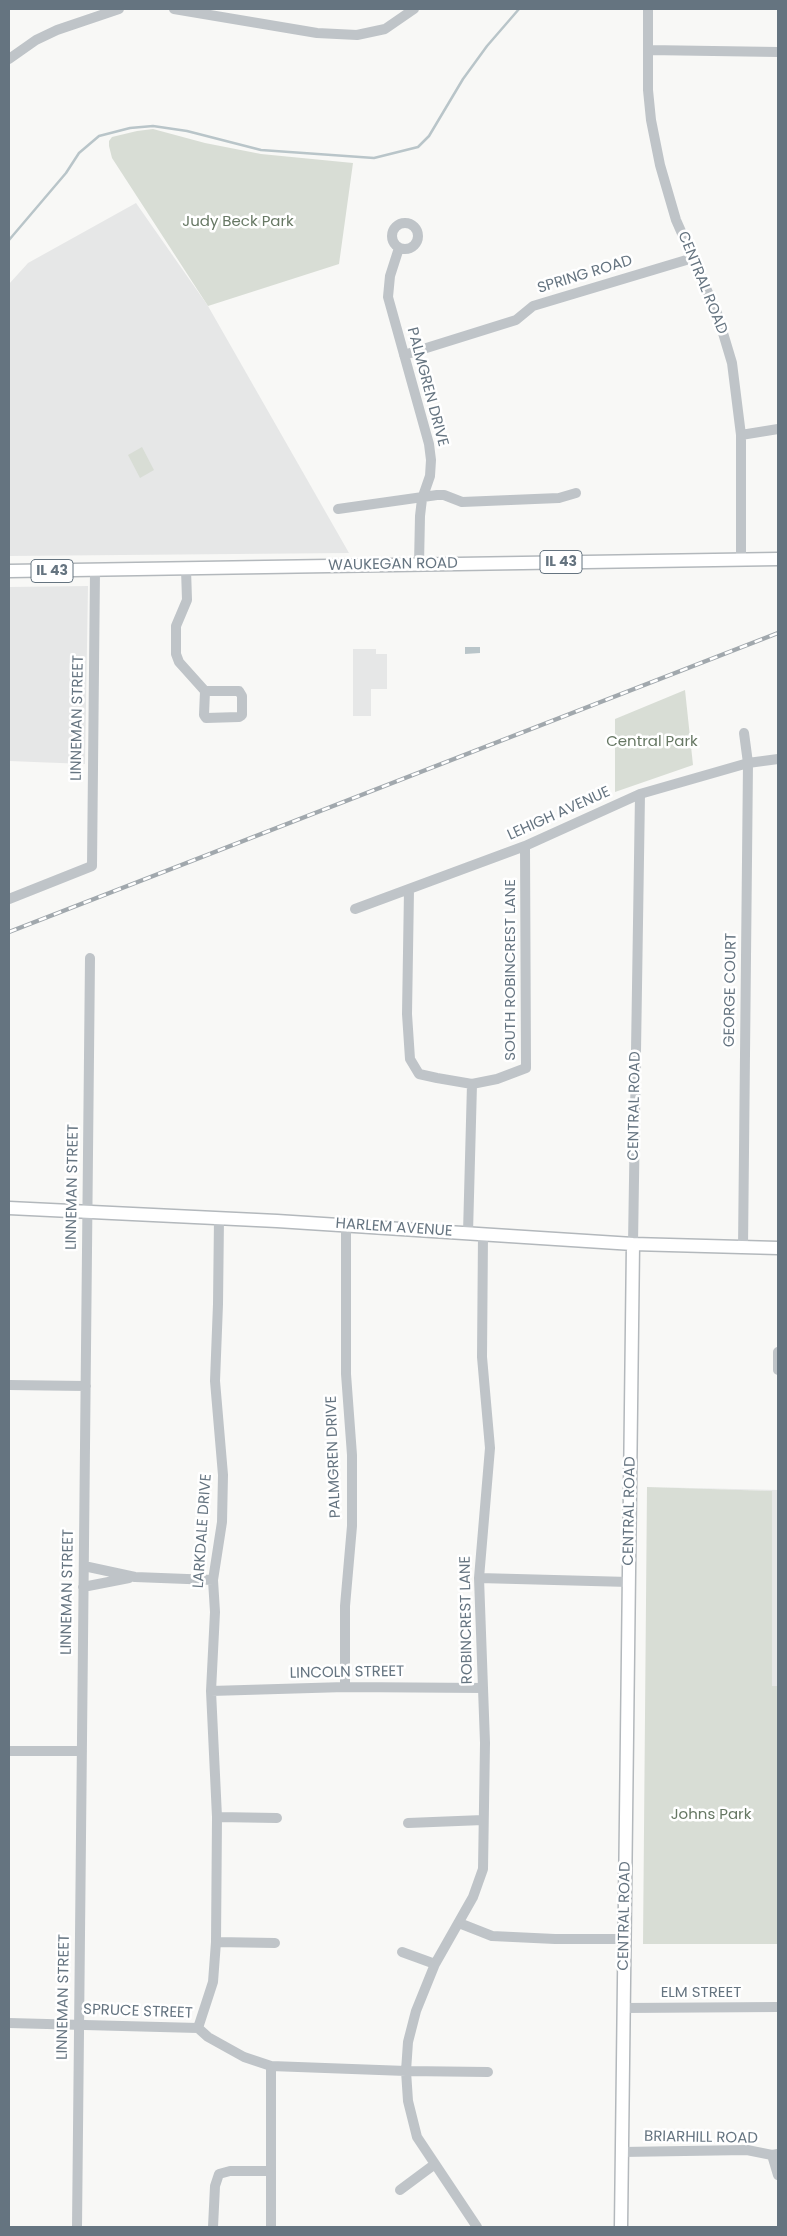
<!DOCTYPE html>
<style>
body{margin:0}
#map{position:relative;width:787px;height:2236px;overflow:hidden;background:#f8f8f6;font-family:Poppins,sans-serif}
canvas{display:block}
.frame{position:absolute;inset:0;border:10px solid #657480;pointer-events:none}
</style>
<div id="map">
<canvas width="787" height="2236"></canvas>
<div class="frame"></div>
</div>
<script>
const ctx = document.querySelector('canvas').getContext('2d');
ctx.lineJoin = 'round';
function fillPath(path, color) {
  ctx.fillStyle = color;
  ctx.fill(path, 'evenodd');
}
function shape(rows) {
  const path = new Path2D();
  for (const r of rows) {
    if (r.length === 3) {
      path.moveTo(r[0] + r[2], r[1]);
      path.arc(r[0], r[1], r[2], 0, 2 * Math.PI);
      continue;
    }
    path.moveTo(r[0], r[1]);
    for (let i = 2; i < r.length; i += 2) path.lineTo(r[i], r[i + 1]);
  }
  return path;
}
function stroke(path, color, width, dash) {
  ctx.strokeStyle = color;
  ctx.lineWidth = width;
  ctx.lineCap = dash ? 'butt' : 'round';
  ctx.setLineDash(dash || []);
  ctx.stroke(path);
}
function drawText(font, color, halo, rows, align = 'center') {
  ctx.font = font + ' Poppins,sans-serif';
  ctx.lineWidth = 5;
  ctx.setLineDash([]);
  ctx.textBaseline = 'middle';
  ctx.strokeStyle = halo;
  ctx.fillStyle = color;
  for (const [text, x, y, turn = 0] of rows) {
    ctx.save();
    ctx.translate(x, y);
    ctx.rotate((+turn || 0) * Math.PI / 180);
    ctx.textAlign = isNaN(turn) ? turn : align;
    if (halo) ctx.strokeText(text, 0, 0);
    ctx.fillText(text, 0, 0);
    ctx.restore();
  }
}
const built = shape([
 [136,203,208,306,349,553,9,556,9,284,28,263],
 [88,586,85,764,9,761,9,587],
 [353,649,376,649,376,654,387,654,387,689,371,689,371,716,353,716],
 [647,1487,778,1490,778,1686,772,1686,772,1491]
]);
const green = shape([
 [153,129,205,143,261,154,353,163,339,264,208,306,112,158,109,146,109,141,112,137,137,131],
 [142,447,154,470,140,478,128,455],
 [685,690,693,765,615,792,615,719],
 [647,1487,772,1491,772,1686,778,1686,778,1944,643,1944]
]);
const water = shape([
 [465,647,480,647,480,653,465,654]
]);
const stream = shape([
 [9,240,66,173,79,153,99,136,130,128,153,126,187,131,261,150,374,158,418,147,429,136,463,79,487,46,519,9]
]);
const minor = shape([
 [174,9,317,33,357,35,385,29,414,9],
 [648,9,648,90,651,120,660,165,676,220,717,313,732,363,741,435,741,559],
 [648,50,778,52],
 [9,59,36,40,57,30,119,9],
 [405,236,13],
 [399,248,390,276,388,297,429,444,431,460,430,476,422,499,420,516,419,564],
 [404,355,516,320,533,306,693,258],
 [741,435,778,429],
 [338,509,437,495,444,495,462,502,559,498,576,493],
 [186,569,187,600,176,626,176,654,179,662,205,691,204,715,206,718,239,717,242,715,242,696,239,691,205,691],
 [409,890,407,1014,410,1059,419,1074,437,1078,472,1084,497,1079,526,1068,525,846],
 [9,899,92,866,95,571],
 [355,909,525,846,640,794,748,763,778,759],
 [468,1233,472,1084],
 [633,1244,640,794],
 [743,1248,748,763,744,733],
 [778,1352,778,1370],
 [9,1385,86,1386],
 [84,1566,135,1577,213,1580],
 [479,1578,629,1582],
 [83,1587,129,1578],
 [345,1687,345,1606,352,1526,352,1455,346,1374,346,1225],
 [211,1691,345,1687,483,1688],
 [9,1751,82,1751],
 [217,1817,277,1818],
 [408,1823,483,1820],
 [459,1923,492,1936,555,1939,625,1939],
 [216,1942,275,1943],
 [402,1952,435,1964],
 [624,2008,778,2007],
 [9,2023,198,2028,208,2037,244,2057,271,2066,406,2071,488,2072],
 [198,2028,213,1982,216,1942,217,1817,211,1691,215,1612,213,1580,222,1522,223,1475,215,1381,218,1304,219,1218],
 [271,2066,271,2227],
 [622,2152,747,2150,772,2155,778,2154],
 [772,2155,778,2175],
 [400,2190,435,2164],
 [77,2227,90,958],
 [213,2227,215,2186,219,2174,230,2171,271,2171],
 [477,2227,417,2137,408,2101,406,2071,408,2042,416,2011,435,1964,473,1897,483,1869,485,1743,479,1578,490,1448,482,1357,483,1234]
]);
const major = shape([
 [9,571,778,559],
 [9,1208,277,1221,633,1244,778,1248],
 [621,2227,633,1244]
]);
const rail = shape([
 [9,932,778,633]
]);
const shields = [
 [561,562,42],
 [52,571,42]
];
const shieldNames = [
 ["IL 43",561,562],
 ["IL 43",52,571]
];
const parkNames = [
 ["Judy Beck Park",238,222],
 ["Central Park",652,742],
 ["Johns Park",711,1815]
];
const streetNames = [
 ["SPRING ROAD",585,275,-17],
 ["CENTRAL ROAD",702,283,68],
 ["PALMGREN DRIVE",427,387,75],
 ["WAUKEGAN ROAD",393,565,-1],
 ["LINNEMAN STREET",78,718,-89],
 ["LEHIGH AVENUE",559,814,-24],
 ["SOUTH ROBINCREST LANE",511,970,-90],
 ["GEORGE COURT",731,990,-89],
 ["CENTRAL ROAD",635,1106,-89],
 ["LINNEMAN STREET",73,1187,-89],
 ["HARLEM AVENUE",394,1228,4],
 ["PALMGREN DRIVE",334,1457,-92],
 ["CENTRAL ROAD",630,1511,-89],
 ["LARKDALE DRIVE",203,1531,-86],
 ["LINNEMAN STREET",68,1592,-89],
 ["ROBINCREST LANE",467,1620,-91],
 ["LINCOLN STREET",347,1673,-1],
 ["CENTRAL ROAD",625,1916,-89],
 ["ELM STREET",701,1993],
 ["LINNEMAN STREET",64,1997,-89],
 ["SPRUCE STREET",138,2012,2],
 ["BRIARHILL ROAD",701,2138,1]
];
fillPath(built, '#e6e7e7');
fillPath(green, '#d8ddd5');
fillPath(water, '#b9c5c9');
stroke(stream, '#b9c5c9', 2.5);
stroke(major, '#b3b8bc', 15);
stroke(minor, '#bfc4c8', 10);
stroke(major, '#fff', 12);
stroke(rail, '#a1a8ad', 4.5);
stroke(rail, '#fff', 2.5, [8]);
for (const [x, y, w] of shields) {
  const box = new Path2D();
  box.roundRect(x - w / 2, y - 11.5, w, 23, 4);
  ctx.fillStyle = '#fff';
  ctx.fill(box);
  stroke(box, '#657480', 1);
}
drawText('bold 14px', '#657480', null, shieldNames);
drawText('15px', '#677864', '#fff', parkNames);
drawText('15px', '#657480', '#fff', streetNames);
</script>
